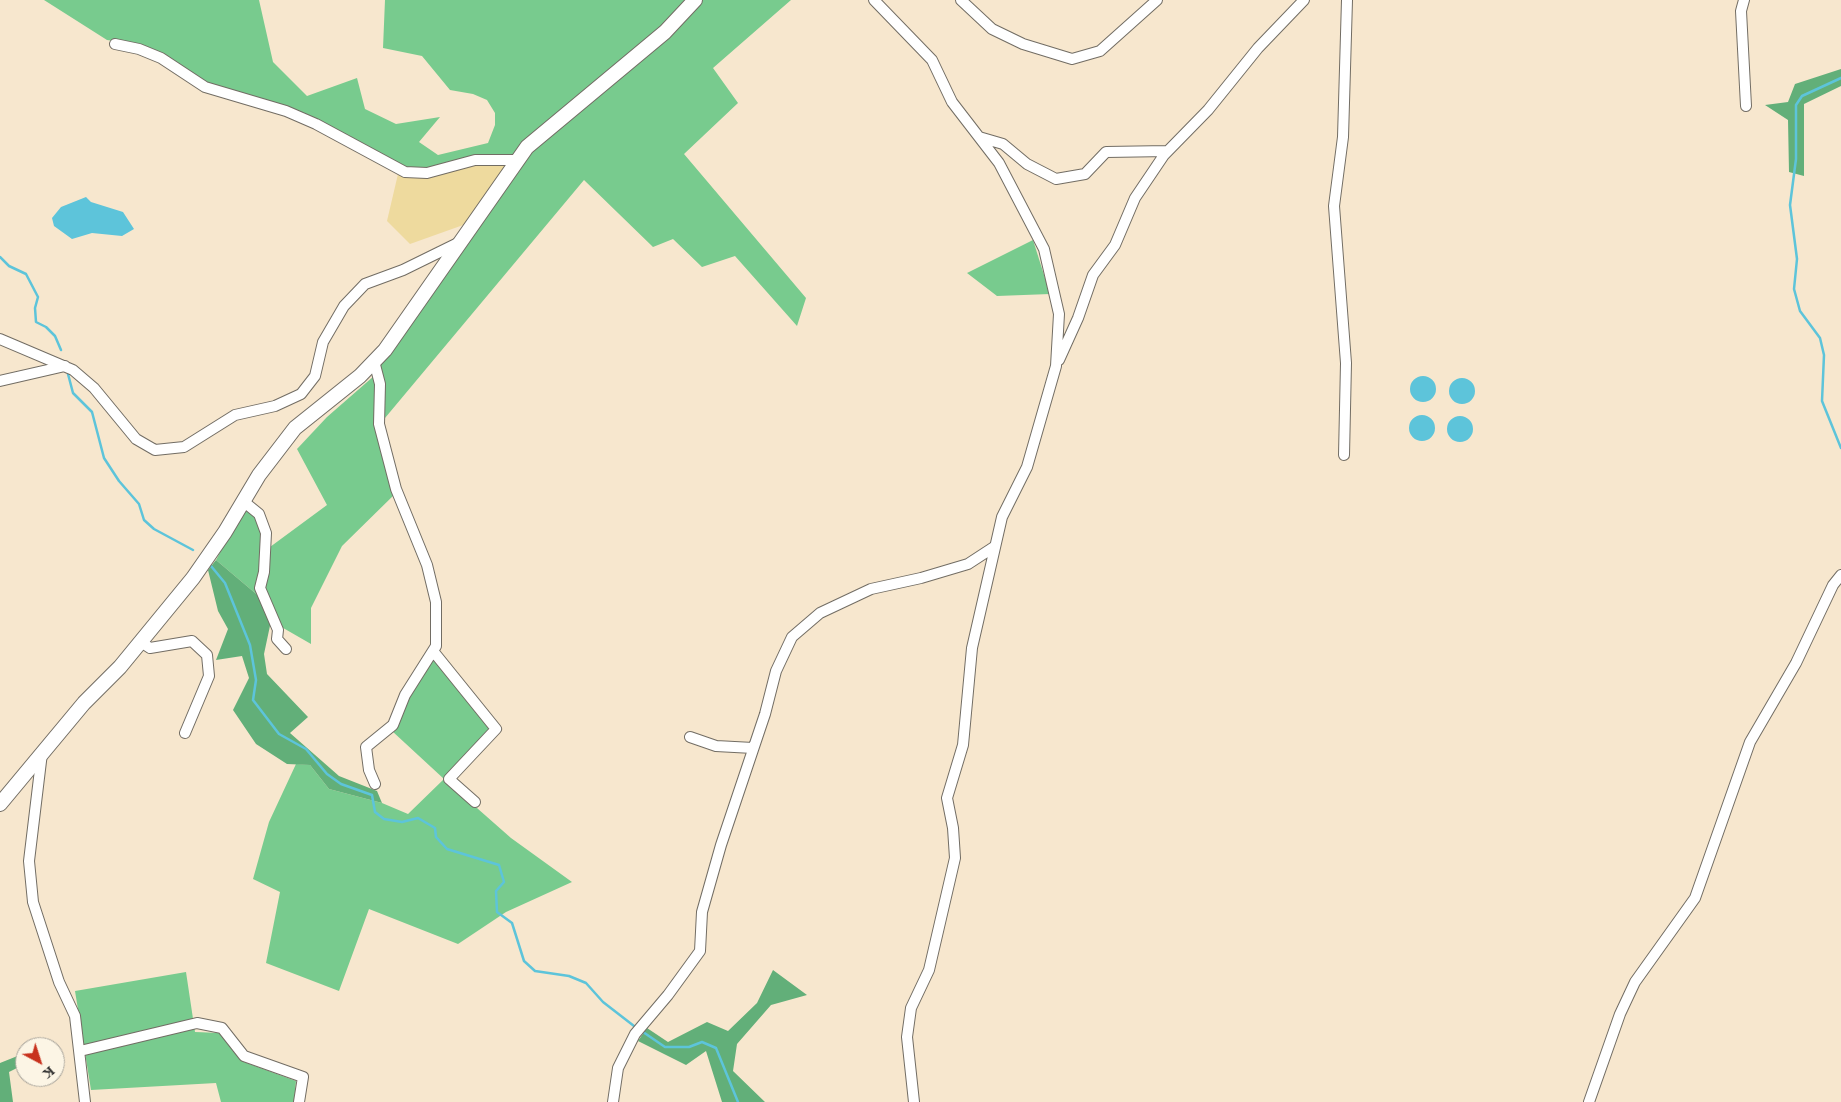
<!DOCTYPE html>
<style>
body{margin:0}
#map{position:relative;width:1841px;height:1102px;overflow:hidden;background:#f7e7ce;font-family:"EB Garamond",serif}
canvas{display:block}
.north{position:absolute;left:15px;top:1037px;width:50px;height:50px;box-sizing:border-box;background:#fcf5e5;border:1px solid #a8a49b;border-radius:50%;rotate:140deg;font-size:14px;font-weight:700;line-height:20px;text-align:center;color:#2b2b2b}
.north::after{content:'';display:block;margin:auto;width:18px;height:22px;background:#c8321e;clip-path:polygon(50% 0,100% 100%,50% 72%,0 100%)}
</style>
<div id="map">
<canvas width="1841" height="1102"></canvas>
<div class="north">K</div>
</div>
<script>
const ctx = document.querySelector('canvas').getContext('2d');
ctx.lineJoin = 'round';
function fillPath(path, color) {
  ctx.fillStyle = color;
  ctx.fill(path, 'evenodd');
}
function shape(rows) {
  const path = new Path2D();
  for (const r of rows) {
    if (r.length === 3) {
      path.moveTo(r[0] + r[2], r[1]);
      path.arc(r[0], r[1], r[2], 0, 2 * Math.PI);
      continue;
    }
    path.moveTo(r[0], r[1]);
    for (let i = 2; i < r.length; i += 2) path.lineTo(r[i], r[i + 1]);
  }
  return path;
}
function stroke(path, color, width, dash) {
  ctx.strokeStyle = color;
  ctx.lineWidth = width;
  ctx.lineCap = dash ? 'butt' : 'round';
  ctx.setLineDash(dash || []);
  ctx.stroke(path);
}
const green = shape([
 [44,0,259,0,273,62,307,96,357,78,365,109,396,124,440,117,419,142,438,155,488,143,495,125,495,113,487,100,473,94,450,90,422,56,383,48,385,0,687,0,668,21,511,158,427,169,407,169,330,128,208,85,141,45,107,40],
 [702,0,791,0,713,68,738,103,684,154,806,298,797,326,735,256,702,267,673,239,653,247,584,180,385,418,384,383,379,363,534,150,672,33],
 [1033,240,1050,294,997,296,967,273],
 [374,376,396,493,342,546,311,608,311,644,278,625,263,589,270,547,327,505,297,449,327,417],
 [244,507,257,516,264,535,261,598,216,560],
 [433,655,493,728,444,779,511,838,572,882,506,912,458,944,369,909,339,991,266,963,280,892,253,879,269,822,296,764,310,765,329,789,382,803,408,814,444,779,392,731,406,697],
 [186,972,195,1032,220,1033,244,1062,296,1081,294,1102,221,1102,216,1083,91,1090,75,991]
]);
const forest = shape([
 [1841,69,1841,86,1804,104,1804,176,1789,172,1788,120,1765,105,1788,102,1795,84],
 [216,560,261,598,271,621,264,654,267,674,308,717,290,733,339,776,377,791,382,803,329,789,310,765,287,764,256,744,233,710,249,678,242,656,216,660,228,629,218,611,208,570],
 [773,970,807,995,771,1005,737,1044,733,1071,765,1102,722,1102,706,1051,686,1065,638,1041,647,1028,668,1042,707,1022,728,1031,757,1003],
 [25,1053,25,1064,9,1072,13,1102,0,1102,0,1063]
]);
const sand = shape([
 [509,161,466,224,410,244,387,221,398,174,475,162]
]);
const water = shape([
 [86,197,91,202,123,212,134,229,122,236,92,233,72,239,54,226,52,218,61,207],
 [1423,389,13],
 [1462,391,13],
 [1422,428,13],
 [1460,429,13]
]);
const stream = shape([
 [1841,78,1802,96,1796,105,1796,159,1790,205,1797,259,1794,289,1800,311,1820,338,1824,355,1822,401,1841,448],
 [0,257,9,266,26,274,38,297,35,308,36,322,46,327,55,336,61,350],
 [68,374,73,393,92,412,104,458,119,481,139,504,144,520,154,529,193,550],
 [211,566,225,583,250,645,256,680,253,700,279,734,306,749,327,774,341,784,372,795,375,812,384,819,402,822,418,818,435,828,436,837,447,849,499,865,504,882,496,891,497,912,512,923,524,961,535,971,569,976,586,983,603,1002,634,1026],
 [643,1032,665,1047,689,1047,702,1042,716,1048,738,1102]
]);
const street = shape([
 [874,0,932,60,952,102,999,163,1044,249,1059,314,1056,366,1027,467,1002,517,972,648,963,745,947,798,953,828,955,858,929,970,911,1008,907,1037,914,1102],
 [961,0,992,29,1023,44,1072,59,1100,51,1157,0],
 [1744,0,1741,11,1746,106],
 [115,44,139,49,161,58,205,87,286,111,316,124,405,172,427,173,475,160,519,160],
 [979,137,1003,144,1027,164,1056,179,1085,174,1106,152,1168,151],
 [0,339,73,370,94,388,136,439,155,450,184,447,235,415,275,406,301,394,315,376,323,342,344,306,365,284,403,270,460,242],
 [1059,360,1078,318,1093,275,1115,245,1135,198,1164,155,1208,110,1258,48,1304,0],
 [374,361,380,384,379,424,396,489,427,565,436,602,436,646,405,695,393,725,366,747,369,770,375,784],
 [0,381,65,366],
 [1344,455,1346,363,1334,206,1343,137,1347,0],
 [243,501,259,514,266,533,264,572,260,588,278,630,277,639,286,649],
 [141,642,150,648,192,641,207,655,209,676,185,733],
 [433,651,496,729,449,779,475,802],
 [690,737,716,746,753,748],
 [42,753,29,861,33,902,59,982,75,1016,85,1102],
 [80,1051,197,1023,222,1028,244,1056,303,1077,299,1102],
 [613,1102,618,1068,635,1034,668,995,700,951,702,912,721,845,765,714,776,671,792,637,820,613,871,589,921,578,968,564,994,547],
 [1589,1102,1620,1014,1635,982,1695,898,1750,742,1796,663,1833,585,1841,575]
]);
const secondary = shape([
 [0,804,84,703,120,667,193,578,225,532,259,475,295,428,360,376,385,350,527,147,665,32,695,0]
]);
fillPath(green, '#78cb8e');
fillPath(forest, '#62af79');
fillPath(sand, '#eeda9e');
fillPath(water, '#5dc4da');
stroke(stream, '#5dc4da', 2.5);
stroke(street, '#726d64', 12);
stroke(secondary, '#726d64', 16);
stroke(street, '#fff', 10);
stroke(secondary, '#fff', 14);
</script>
